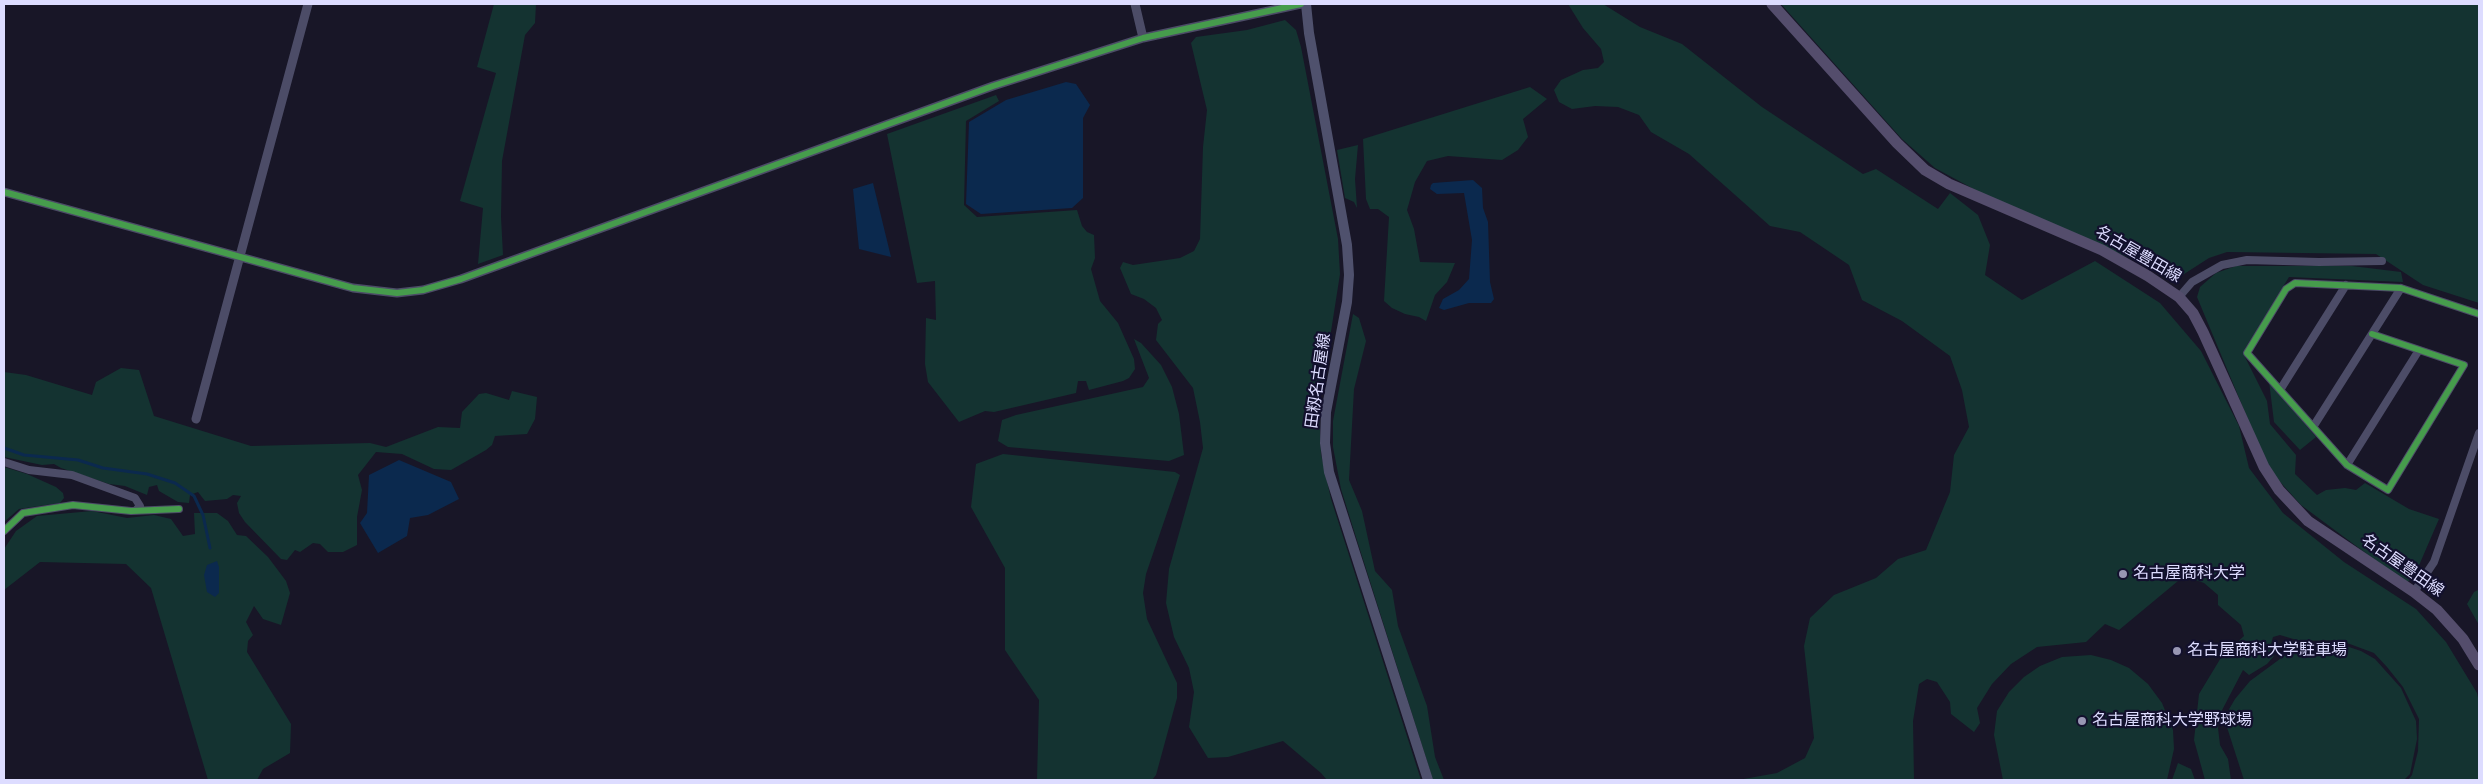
<!DOCTYPE html>
<meta charset="utf-8">
<style>
body{margin:0}
#map{position:relative;width:2483px;height:784px;overflow:hidden;background:#181627;font-family:"Roboto Condensed",sans-serif}
canvas{display:block}
.frame{position:absolute;inset:0;border:5px solid #dddcff;pointer-events:none}
</style>
<div id="map">
<canvas width="2483" height="784"></canvas>
<div class="frame"></div>
</div>
<script>
const ctx = document.querySelector('canvas').getContext('2d');
ctx.lineJoin = 'round';
function fillPath(path, color) {
  ctx.fillStyle = color;
  ctx.fill(path, 'evenodd');
}
function shape(rows) {
  const path = new Path2D();
  for (const r of rows) {
    path.moveTo(r[0], r[1]);
    for (let i = 2; i < r.length; i += 2) path.lineTo(r[i], r[i + 1]);
  }
  return path;
}
function stroke(path, color, width, dash) {
  ctx.strokeStyle = color;
  ctx.lineWidth = width;
  ctx.lineCap = dash ? 'butt' : 'round';
  ctx.setLineDash(dash || []);
  ctx.stroke(path);
}
function drawText(font, color, halo, rows, align = 'center') {
  ctx.font = font + ' "Roboto Condensed","Noto Sans JP",sans-serif';
  ctx.lineWidth = 4.5;
  ctx.setLineDash([]);
  ctx.textBaseline = 'middle';
  ctx.strokeStyle = halo;
  ctx.fillStyle = color;
  for (const [text, x, y, turn = 0] of rows) {
    ctx.save();
    ctx.translate(x, y);
    ctx.rotate((+turn || 0) * Math.PI / 180);
    ctx.textAlign = isNaN(turn) ? turn : align;
    if (halo) ctx.strokeText(text, 0, 0);
    ctx.fillText(text, 0, 0);
    ctx.restore();
  }
}
const green = shape([
 [494,4,536,4,535,23,525,35,502,161,501,217,503,255,478,264,483,208,460,201,496,73,477,67],
 [1568,4,1603,4,1640,27,1682,44,1762,107,1863,174,1876,169,1938,209,1950,193,1978,215,1990,245,1985,275,2022,300,2095,261,2160,303,2201,351,2239,426,2249,468,2283,513,2344,562,2416,609,2446,642,2477,693,2479,702,2479,780,2408,780,2412,775,2418,751,2419,719,2403,687,2387,667,2374,653,2339,640,2300,641,2280,635,2273,637,2271,644,2274,656,2267,664,2249,675,2243,670,2220,714,2218,728,2220,745,2228,759,2231,780,2205,780,2194,740,2199,694,2222,656,2244,636,2241,625,2218,605,2218,595,2204,583,2184,576,2119,630,2105,624,2086,642,2037,647,2011,664,1992,684,1977,708,1980,723,1974,732,1951,714,1950,702,1937,682,1927,679,1919,684,1913,721,1914,780,1738,780,1777,773,1805,758,1814,738,1804,646,1810,618,1834,595,1876,578,1898,559,1926,550,1950,492,1954,455,1969,427,1962,390,1950,356,1902,321,1862,300,1849,265,1800,232,1770,226,1689,154,1651,132,1639,115,1618,107,1595,106,1572,109,1559,102,1554,90,1561,80,1583,70,1598,68,1604,62,1601,49,1583,28],
 [1781,4,2479,4,2479,303,2423,285,2376,254,2227,252,2209,258,2181,276,2161,272,1983,194,1935,168,1902,139],
 [1285,20,1296,30,1301,47,1338,239,1340,274,1319,408,1321,454,1331,499,1421,780,1327,780,1321,773,1283,741,1228,757,1208,758,1189,727,1194,692,1189,668,1174,637,1166,603,1169,569,1203,448,1200,422,1193,388,1156,340,1158,324,1162,320,1156,308,1144,299,1131,294,1120,268,1123,262,1133,265,1180,258,1194,251,1200,239,1203,147,1207,110,1191,43,1196,37,1247,30],
 [1530,87,1547,99,1523,119,1528,137,1518,150,1502,160,1448,156,1427,161,1415,182,1407,210,1414,229,1420,262,1455,263,1447,282,1435,295,1426,321,1419,317,1405,314,1392,308,1384,301,1389,217,1378,209,1370,209,1366,199,1363,139],
 [996,95,999,101,966,121,964,205,977,217,1077,210,1082,226,1087,232,1094,235,1095,258,1091,269,1100,301,1118,323,1134,359,1135,369,1129,378,1123,381,1089,390,1086,381,1078,381,1076,393,994,412,985,411,959,422,928,382,925,364,926,318,936,320,935,281,917,283,887,134],
 [1358,145,1355,179,1357,208,1354,202,1345,198,1337,150],
 [2236,266,2352,266,2401,272,2403,282,2289,277,2246,347,2244,355,2267,401,2270,424,2296,455,2295,474,2317,495,2326,490,2345,488,2356,490,2365,483,2409,509,2439,519,2414,577,2406,583,2301,505,2274,475,2262,453,2197,297,2200,287,2216,273],
 [1353,314,1359,318,1366,341,1354,389,1349,480,1362,511,1375,571,1392,590,1398,626,1427,706,1435,757,1444,780,1433,780,1355,534,1341,489,1333,447,1333,421],
 [1134,339,1141,343,1161,365,1172,387,1179,414,1184,455,1169,461,1008,447,998,441,1002,420,1016,415,1143,387,1149,378],
 [121,368,139,370,154,416,251,446,370,443,386,447,438,427,460,428,462,412,479,394,486,393,509,400,512,391,537,397,535,419,527,434,495,436,492,445,486,450,451,470,434,469,402,454,376,452,358,475,362,490,357,517,357,545,343,552,328,552,320,544,313,543,300,552,295,550,287,560,281,559,245,522,239,513,237,503,241,496,233,495,227,499,205,501,198,492,190,495,189,503,178,502,159,491,157,485,149,487,147,495,125,486,109,484,61,468,54,464,42,465,4,457,4,372,26,375,92,395,96,382],
 [2269,381,2316,437,2300,450,2274,422],
 [1003,454,1175,472,1180,475,1146,574,1143,593,1147,619,1177,683,1177,698,1156,775,1152,780,1037,780,1039,700,1005,650,1005,568,971,507,976,464],
 [4,467,27,474,56,487,63,493,64,498,60,503,19,509,4,522],
 [92,511,127,518,154,515,171,519,183,536,195,534,194,513,217,513,228,521,237,535,246,536,268,557,286,581,290,593,281,625,263,619,254,606,246,622,253,635,248,641,247,652,291,724,290,753,263,769,257,780,208,780,151,588,126,564,40,562,4,590,4,549,16,531,37,516],
 [2478,590,2479,591,2479,625,2467,604,2474,592],
 [2323,645,2343,645,2361,651,2375,659,2401,688,2416,721,2417,739,2410,774,2404,780,2244,780,2224,718,2235,699,2250,681,2284,656,2306,647],
 [2091,655,2111,660,2129,668,2148,684,2162,703,2173,730,2174,749,2167,780,2003,780,1994,735,1997,711,2009,692,2024,677,2040,666,2062,657],
 [2178,763,2191,769,2195,780,2172,780]
]);
const water = shape([
 [1066,82,1076,84,1090,105,1083,118,1083,198,1072,208,981,214,966,204,969,122,1006,100],
 [1473,180,1482,188,1483,208,1488,222,1490,282,1494,299,1491,303,1469,303,1444,310,1439,308,1443,299,1459,290,1469,279,1472,240,1464,193,1437,194,1430,189,1431,185,1433,183],
 [873,183,891,257,859,249,853,189],
 [399,460,451,482,459,499,428,515,410,518,407,536,378,553,360,523,367,513,369,475],
 [217,561,219,567,219,593,215,597,207,592,204,575,207,565]
]);
const stream = shape([
 [4,448,24,455,78,460,103,468,147,474,175,483,194,496,203,515,210,548]
]);
const minor = shape([
 [2179,297,2192,282,2222,265,2247,260,2319,262,2382,261],
 [2372,334,2464,365,2388,490,2347,465,2247,353,2286,289,2295,283,2401,288,2479,314],
 [2280,390,2346,285],
 [2313,427,2401,288],
 [4,462,29,470,72,475,135,498,140,506,137,509],
 [2347,465,2419,350],
 [4,531,23,513,73,505,131,511,179,509],
 [2414,592,2434,562,2479,433]
]);
const tertiary = shape([
 [1135,4,1143,38],
 [4,192,353,288,397,293,423,290,461,279,993,86,1143,38,1301,4],
 [196,419,308,4]
]);
const secondary = shape([
 [1306,4,1309,33,1347,245,1349,275,1347,302,1326,412,1325,443,1329,472,1428,780]
]);
const primary = shape([
 [1772,4,1897,143,1925,170,1949,184,2102,250,2148,276,2179,297,2193,313,2203,332,2264,467,2279,490,2308,521,2414,592,2437,610,2463,639,2479,665]
]);
const cycleway = shape([
 [4,192,353,288,397,293,423,290,461,279,993,86,1143,38,1301,4],
 [2372,334,2464,365,2388,490,2347,465,2247,353,2286,289,2295,283,2401,288,2479,314],
 [4,531,23,513,73,505,131,511,179,509]
]);
const markers = [
 [2123,574,5,"#9897b3"],
 [2177,651,5,"#9897b3"],
 [2082,721,5,"#9897b3"]
];
const streetNames = [
 ["名古屋豊田線",2138,255,30],
 ["田籾名古屋線",1319,381,-82],
 ["名古屋豊田線",2402,566,35]
];
const poiNames = [
 ["名古屋商科大学",2133,574],
 ["名古屋商科大学駐車場",2187,651],
 ["名古屋商科大学野球場",2092,721]
];
fillPath(green, '#143331');
fillPath(water, '#0b294e');
stroke(stream, '#0b294e', 3);
stroke(minor, '#4c4c67', 8);
stroke(tertiary, '#4c4c67', 9);
stroke(secondary, '#4f516d', 10);
stroke(primary, '#544d6c', 11);
stroke(cycleway, '#469c4c', 6);
for (const [x, y, r, color] of markers) {
  const dot = new Path2D();
  dot.arc(x, y, r, 0, 2 * Math.PI);
  ctx.fillStyle = color;
  ctx.fill(dot);
  stroke(dot, '#12102d', 2);
}
drawText('16px', '#dddcff', '#12102d', streetNames);
drawText('16px', '#dddcff', '#12102d', poiNames, 'left');
</script>
